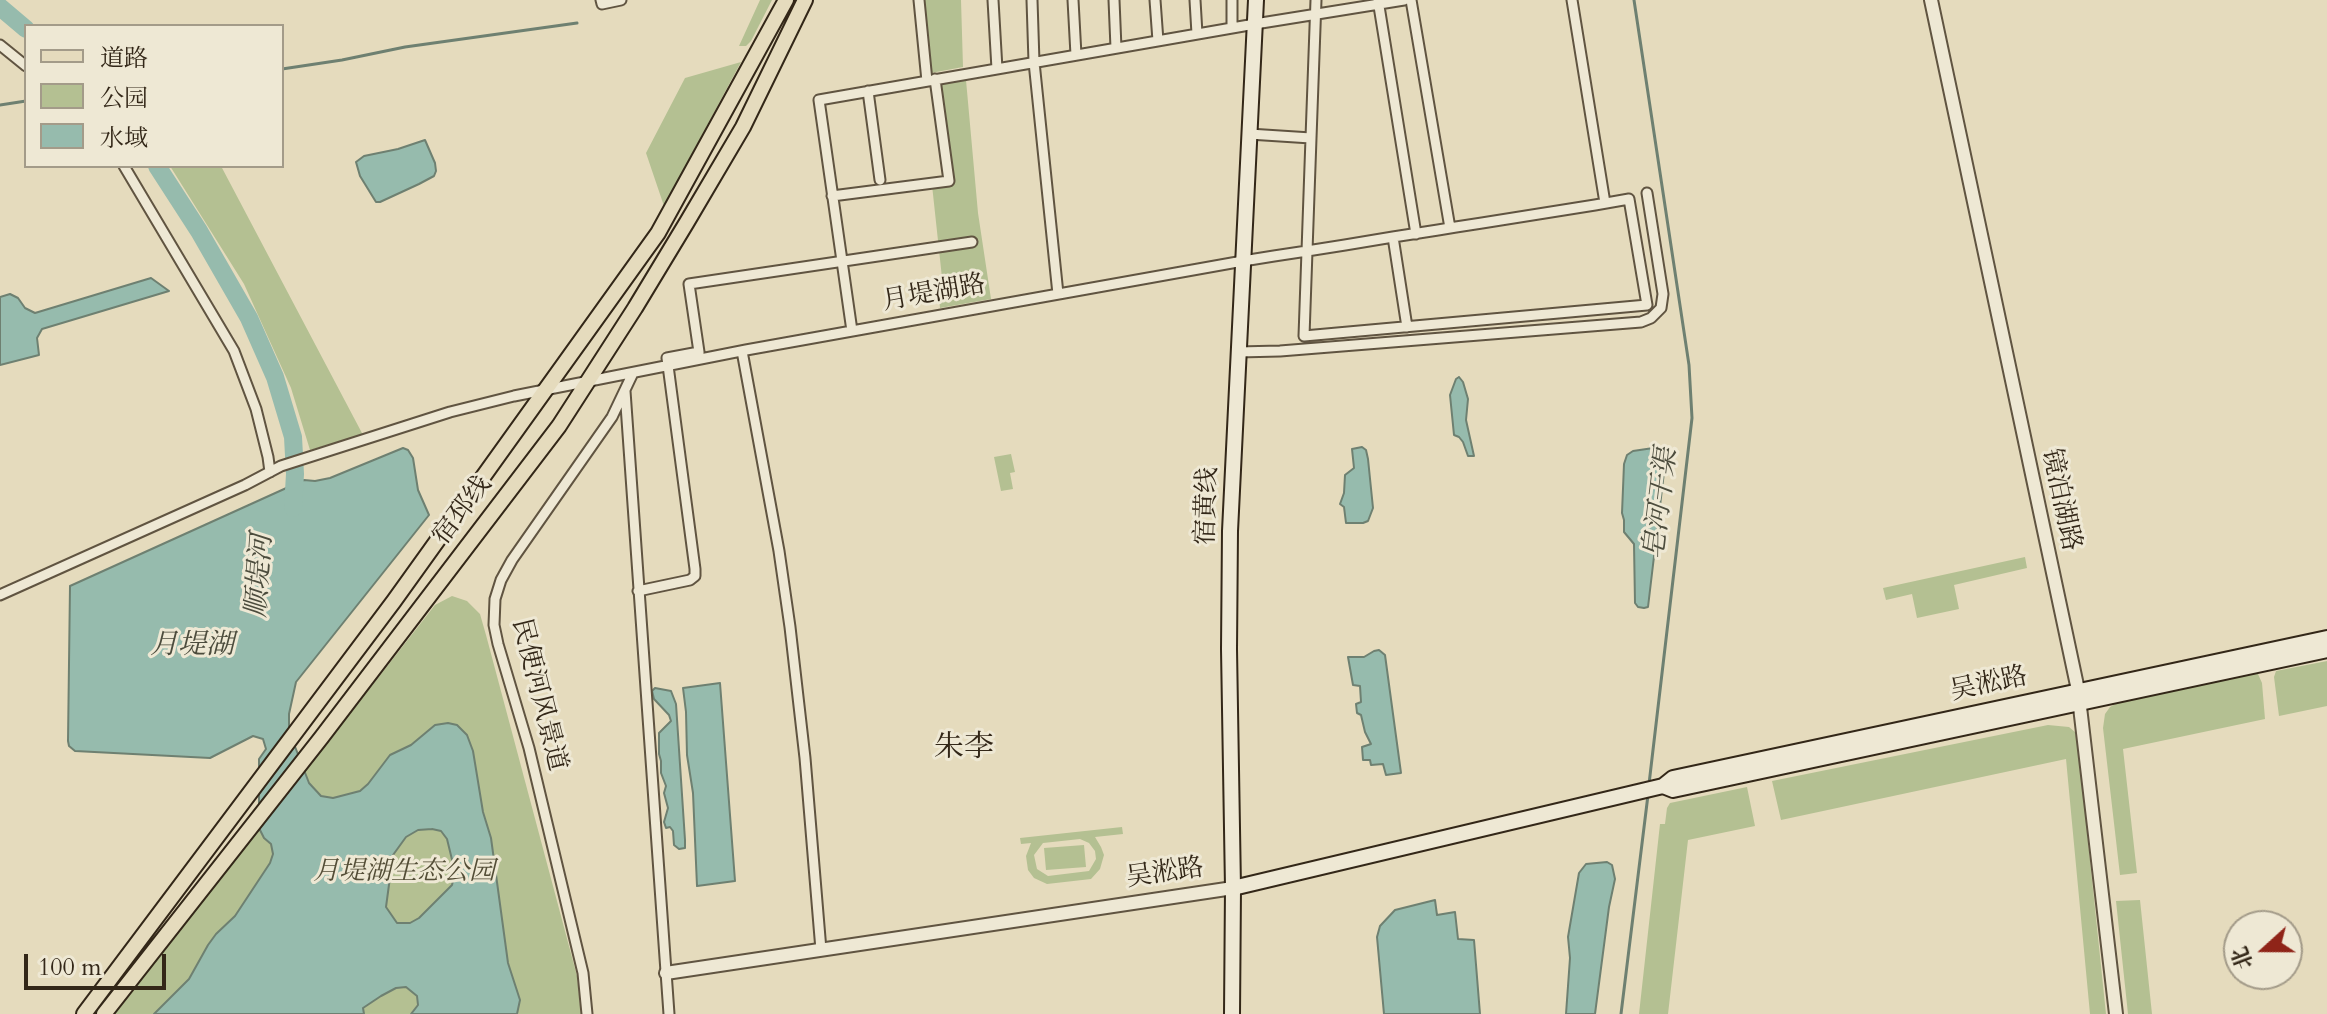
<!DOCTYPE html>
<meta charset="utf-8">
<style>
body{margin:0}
#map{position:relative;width:2327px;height:1014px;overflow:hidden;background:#e5dbbd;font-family:Cardo,"Noto Serif SC",serif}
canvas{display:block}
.legend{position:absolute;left:24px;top:24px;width:260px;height:144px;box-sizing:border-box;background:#eee8d4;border:2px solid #a39b89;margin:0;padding:10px 14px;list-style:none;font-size:24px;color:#332718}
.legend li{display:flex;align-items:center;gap:16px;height:40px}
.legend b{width:40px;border:2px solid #a39b89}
.north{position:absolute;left:2223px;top:910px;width:80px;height:80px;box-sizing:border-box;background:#eee8d4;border:2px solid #a39b89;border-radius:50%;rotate:249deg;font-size:22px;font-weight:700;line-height:32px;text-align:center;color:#332718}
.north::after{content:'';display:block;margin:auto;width:28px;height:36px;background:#8f2418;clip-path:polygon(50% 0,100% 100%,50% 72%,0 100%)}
.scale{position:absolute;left:24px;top:954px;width:142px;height:36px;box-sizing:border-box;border:4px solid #332718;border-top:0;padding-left:10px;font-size:24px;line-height:28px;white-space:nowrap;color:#332718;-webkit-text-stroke:6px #eee8d4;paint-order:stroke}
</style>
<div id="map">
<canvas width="2327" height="1014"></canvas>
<ul class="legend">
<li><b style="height:10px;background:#e5dbbd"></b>道路</li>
<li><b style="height:22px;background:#b4c092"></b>公园</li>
<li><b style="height:22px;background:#96bbad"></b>水域</li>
</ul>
<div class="north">北</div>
<div class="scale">100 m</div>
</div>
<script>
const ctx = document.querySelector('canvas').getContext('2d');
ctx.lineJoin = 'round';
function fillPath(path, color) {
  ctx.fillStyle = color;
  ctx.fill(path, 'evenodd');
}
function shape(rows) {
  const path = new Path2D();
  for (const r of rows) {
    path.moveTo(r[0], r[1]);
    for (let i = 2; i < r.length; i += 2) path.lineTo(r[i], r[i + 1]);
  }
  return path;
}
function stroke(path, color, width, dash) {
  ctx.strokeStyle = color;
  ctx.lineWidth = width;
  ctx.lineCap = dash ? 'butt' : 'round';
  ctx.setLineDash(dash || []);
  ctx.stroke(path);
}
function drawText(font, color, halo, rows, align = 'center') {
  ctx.font = font + ' Cardo,"Noto Serif SC",serif';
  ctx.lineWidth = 6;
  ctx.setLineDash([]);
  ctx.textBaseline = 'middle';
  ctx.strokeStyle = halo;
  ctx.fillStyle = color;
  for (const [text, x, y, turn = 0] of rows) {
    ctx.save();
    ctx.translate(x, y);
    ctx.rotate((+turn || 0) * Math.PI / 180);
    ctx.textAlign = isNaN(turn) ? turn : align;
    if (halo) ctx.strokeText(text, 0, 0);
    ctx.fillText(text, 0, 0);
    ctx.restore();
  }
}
const green = shape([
 [760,0,772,0,751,41,746,46,739,46],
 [923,0,961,0,963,67,931,73],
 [741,62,664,206,646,153,685,78],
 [963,79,966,80,978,213,991,299,940,308,938,288,943,287,932,185,951,182,939,85],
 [170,166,221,166,363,435,310,450,291,388,244,284],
 [1011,454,1015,472,1010,473,1013,489,1001,491,994,457],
 [2025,557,2027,568,1954,585,1959,609,1917,618,1912,594,1886,600,1883,588],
 [452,596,467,601,480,614,486,635,577,976,581,1014,115,1014,435,605],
 [2327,661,2327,706,2279,716,2274,677,2276,671],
 [2253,673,2258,674,2262,683,2265,719,2123,749,2137,873,2120,875,2103,728,2105,714,2110,707,2119,702],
 [2048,725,2069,727,2075,732,2078,745,2106,1014,2090,1014,2066,759,1781,820,1772,781],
 [1747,787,1755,826,1688,840,1668,1014,1639,1014,1660,824,1665,824,1667,808,1670,803],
 [1122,827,1123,834,1095,837,1101,847,1104,855,1100,869,1091,879,1047,884,1034,878,1028,870,1026,856,1031,843,1021,844,1020,838],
 [1080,839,1089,843,1095,851,1096,859,1089,871,1048,876,1037,869,1034,855,1043,843],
 [1084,845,1086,867,1046,870,1044,848],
 [2140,900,2152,1014,2128,1014,2116,901]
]);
const water = shape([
 [425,140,435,163,436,171,434,176,419,184,380,202,376,202,360,176,356,162,364,156,398,149,425,140],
 [151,278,169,291,42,329,37,338,39,355,0,365,0,297,10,294,18,298,25,308,35,313,151,278],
 [1459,377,1463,382,1468,399,1466,420,1474,456,1468,456,1463,442,1459,437,1454,435,1450,395,1456,379,1459,377],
 [1362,447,1366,450,1368,459,1373,508,1368,521,1363,523,1346,523,1344,507,1340,504,1344,493,1345,475,1354,468,1352,449,1362,447],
 [1660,447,1667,447,1648,607,1644,608,1638,607,1635,603,1634,544,1624,532,1624,520,1622,513,1624,464,1627,455,1633,451,1660,447],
 [403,448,408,450,413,458,418,490,429,515,296,682,289,714,289,731,309,783,321,796,333,798,360,791,368,784,390,755,411,745,435,725,448,723,457,725,467,735,473,751,483,812,491,838,508,963,520,1000,517,1014,411,1014,418,1005,417,996,406,987,396,988,381,996,363,1008,364,1014,154,1014,189,979,208,945,216,934,235,916,270,863,273,854,271,844,264,838,259,828,259,759,266,749,263,739,253,736,210,758,75,751,69,746,68,741,70,586,304,480,315,481,330,478,403,448],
 [432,829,441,831,447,839,455,872,452,885,419,918,410,923,397,923,386,907,393,855,406,837,418,830,432,829],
 [1379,650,1385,655,1401,773,1386,775,1383,764,1371,765,1370,760,1363,760,1362,747,1371,744,1365,732,1361,715,1357,713,1356,704,1361,702,1360,686,1353,685,1348,657,1364,657,1374,651,1379,650],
 [720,683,735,881,697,886,693,793,687,755,686,712,683,688,720,683],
 [655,688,671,691,676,704,685,840,685,848,679,849,674,845,673,831,670,827,666,828,664,822,668,808,664,793,666,786,661,773,661,761,659,754,659,733,671,721,669,715,654,699,652,691,655,688],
 [1607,862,1612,865,1615,879,1609,907,1595,1014,1566,1014,1570,958,1568,937,1579,873,1586,864,1607,862],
 [1435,900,1437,915,1455,912,1458,939,1474,940,1480,1014,1384,1014,1377,937,1380,926,1395,910,1435,900]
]);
const stream = shape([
 [1634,0,1689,365,1692,418,1649,784],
 [282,69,342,60,405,47,577,23],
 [0,105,26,101],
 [1621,1014,1648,795]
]);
const river = shape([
 [0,7,26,29],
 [157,166,199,231,249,318,275,377,293,437,295,474,293,508]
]);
const minor = shape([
 [601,0,602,4,621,0],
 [919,0,927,81],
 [993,0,997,69],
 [1032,0,1034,62,1058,294],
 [1073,0,1076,55],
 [1114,0,1116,48],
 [1155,0,1158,41],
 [1195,0,1197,34],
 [1378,0,1416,234],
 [1411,0,1450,228],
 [1572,0,1605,203],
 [1232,28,1232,0],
 [0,45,26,66],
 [868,91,880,180],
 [1249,134,1311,138],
 [124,166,234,351,256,409,268,457,270,472],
 [832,196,949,181,935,79],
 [1393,237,1407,327],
 [852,331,819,100,1255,24,1404,0],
 [742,351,779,551,790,627,805,758,821,950],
 [1238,352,1280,351,1641,322,1651,318,1661,308,1663,294,1647,193],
 [625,391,669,1014],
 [638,591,690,580,695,576,695,569,667,358,699,352,689,284,972,242],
 [0,595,245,485,281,466,450,412,514,396,746,350,1243,261,1274,256,1307,251,1345,245,1393,237,1438,230,1456,227,1482,223,1595,205,1629,199,1647,305,1304,336,1307,251,1311,138,1316,0],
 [587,1014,583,973,529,748,498,644,494,625,495,599,501,580,512,560,612,417,633,373]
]);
const tertiary = shape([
 [1931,0,2078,690,2116,1014],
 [666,973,1233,888]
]);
const secondary = shape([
 [1663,786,1673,790,2327,650],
 [1233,888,1663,786,1673,778,2327,638],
 [1232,1014,1233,888,1229,649,1230,531,1256,0]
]);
const primary = shape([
 [84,1014,394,601,658,233,786,0],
 [104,1014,321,738,559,426,635,308,687,222,743,127,805,0]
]);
const streetNames = [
 ["月堤湖路",934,294,-10],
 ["镜泊湖路",2060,500,78],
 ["宿黄线",1208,506,-88],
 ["宿邳线",463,511,-53],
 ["吴淞路",1989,685,-12],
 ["民便河风景道",538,695,76],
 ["吴淞路",1165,874,-8]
];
const parkNames = [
 ["月堤湖生态公园",404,873]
];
const waterNames = [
 ["皂河干渠",1662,504,-83],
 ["顺堤河",261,576,-86],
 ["月堤湖",192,647]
];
const quarterNames = [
 ["朱李",964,749]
];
fillPath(green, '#b4c092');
fillPath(water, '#96bbad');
stroke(water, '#6e8071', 2);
stroke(stream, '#6e8071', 3);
stroke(river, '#96bbad', 18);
stroke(minor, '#605441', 13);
stroke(tertiary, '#605441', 16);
stroke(secondary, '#332718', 18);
stroke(primary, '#332718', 18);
stroke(minor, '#eee8d4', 9);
stroke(tertiary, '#eee8d4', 12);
stroke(secondary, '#eee8d4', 14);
stroke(primary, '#e5dbbd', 14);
drawText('26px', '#332718', '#eee8d4', streetNames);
drawText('italic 26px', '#534d36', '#eee8d4', parkNames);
drawText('italic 28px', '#4c4c3d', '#eee8d4', waterNames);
drawText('30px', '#332718', '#eee8d4', quarterNames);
</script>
